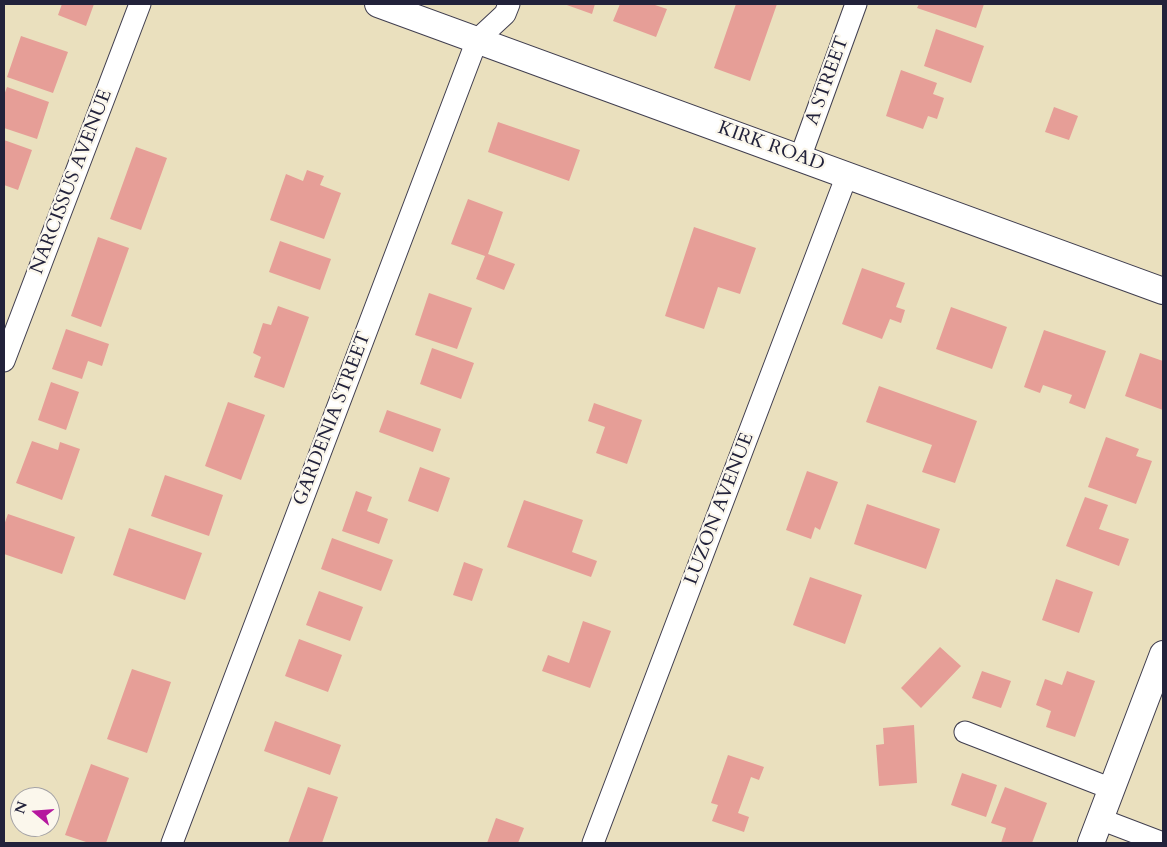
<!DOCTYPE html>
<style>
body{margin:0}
#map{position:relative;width:1167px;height:847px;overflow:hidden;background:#eae0be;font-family:Cardo,serif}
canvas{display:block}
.frame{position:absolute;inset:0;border:5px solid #22223b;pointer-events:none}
.north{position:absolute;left:10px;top:787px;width:50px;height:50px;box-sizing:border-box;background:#fbf7ec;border:1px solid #a4a2a5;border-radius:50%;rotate:288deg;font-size:14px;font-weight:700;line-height:20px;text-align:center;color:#22223b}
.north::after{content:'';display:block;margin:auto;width:18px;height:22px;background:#b5179e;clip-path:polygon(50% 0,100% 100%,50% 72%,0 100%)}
</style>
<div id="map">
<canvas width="1167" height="847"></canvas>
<div class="frame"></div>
<div class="north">N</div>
</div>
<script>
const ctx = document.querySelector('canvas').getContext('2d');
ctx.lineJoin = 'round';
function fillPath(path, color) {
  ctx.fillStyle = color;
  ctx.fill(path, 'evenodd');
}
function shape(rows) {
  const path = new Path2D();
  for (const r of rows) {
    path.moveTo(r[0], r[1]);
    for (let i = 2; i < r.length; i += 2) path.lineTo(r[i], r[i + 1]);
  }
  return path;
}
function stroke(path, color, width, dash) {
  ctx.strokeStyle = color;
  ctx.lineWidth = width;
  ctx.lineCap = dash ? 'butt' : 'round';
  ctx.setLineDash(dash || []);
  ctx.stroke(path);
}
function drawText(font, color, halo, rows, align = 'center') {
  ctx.font = font + ' Cardo,serif';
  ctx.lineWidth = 4.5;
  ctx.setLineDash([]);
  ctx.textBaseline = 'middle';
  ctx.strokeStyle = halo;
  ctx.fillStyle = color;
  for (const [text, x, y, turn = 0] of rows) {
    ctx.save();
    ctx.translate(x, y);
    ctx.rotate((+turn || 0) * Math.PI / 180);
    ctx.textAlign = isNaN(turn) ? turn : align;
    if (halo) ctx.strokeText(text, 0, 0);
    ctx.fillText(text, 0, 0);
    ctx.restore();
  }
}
const building = shape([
 [62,4,94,4,86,26,58,15],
 [564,4,595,4,592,14],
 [620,4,652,4,667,9,656,37,613,21],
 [736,4,777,4,750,81,714,68],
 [919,4,984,4,976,28,917,8],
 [936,29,984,46,971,83,924,66],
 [21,36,68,52,53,93,7,77],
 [901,70,937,83,933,94,944,98,937,119,928,116,923,129,886,116],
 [7,87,49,102,37,139,4,128,4,95],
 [1054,107,1078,116,1069,140,1045,132],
 [498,122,580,150,569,181,488,152],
 [4,140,32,150,18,190,4,185],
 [136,147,167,158,141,230,110,219],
 [307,170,324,176,320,185,341,193,324,239,270,220,286,174,303,181],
 [468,199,503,212,488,254,515,264,504,290,476,279,485,256,451,244],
 [694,227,756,248,740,294,718,287,704,329,665,316],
 [98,237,129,248,101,327,71,316],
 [280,241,331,259,320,290,269,272],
 [862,268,905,283,896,307,905,310,901,323,890,319,882,339,842,324],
 [429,293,472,308,457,349,415,335],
 [278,306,309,317,284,388,254,377,261,357,253,353,263,323,271,325],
 [951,307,1007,327,992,369,936,349],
 [66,329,109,344,102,366,88,361,82,379,52,369],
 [1044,330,1106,351,1085,409,1069,403,1072,395,1043,385,1040,393,1024,387],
 [432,348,474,363,461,399,420,384],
 [1140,353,1163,361,1163,410,1125,396],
 [51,382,79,392,66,430,38,420],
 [879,386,977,421,955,483,922,472,932,445,866,422],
 [228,402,265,415,241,480,205,466],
 [594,403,642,420,627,464,596,453,605,427,588,421],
 [387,410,441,429,433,452,379,432],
 [1106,437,1139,449,1136,456,1152,461,1136,504,1088,487],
 [32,441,58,450,60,442,80,449,62,500,16,483],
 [420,467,450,478,438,512,408,501],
 [807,471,838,482,820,530,815,527,811,539,786,530],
 [165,475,223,495,209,536,151,516],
 [356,491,372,497,367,511,388,519,379,544,342,531],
 [1085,497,1108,505,1099,529,1129,539,1119,566,1066,546],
 [524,500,583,520,572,552,597,561,591,577,507,547],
 [867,504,940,529,926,569,854,544],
 [8,514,75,537,62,574,4,554,4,525],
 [129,528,202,553,185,600,113,575],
 [332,538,393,560,381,591,321,569],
 [464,562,483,569,472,601,453,595],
 [810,577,862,595,845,644,793,625],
 [1056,579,1093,592,1079,633,1042,620],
 [319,591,363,607,350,641,306,625],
 [583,621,611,631,590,688,542,671,548,655,569,663],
 [299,639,342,655,328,692,285,676],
 [940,647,961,666,921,708,901,688],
 [132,669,171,682,147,753,107,739],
 [982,671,1011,681,1001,708,972,698],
 [1067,671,1095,681,1075,737,1046,727,1051,711,1036,705,1045,679,1062,685],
 [275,721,341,745,330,775,264,751],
 [914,725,917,783,879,786,876,745,884,744,883,728],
 [728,755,764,767,759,780,751,777,738,813,749,817,744,832,712,821,718,805,711,803],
 [91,764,129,778,106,843,89,843,65,835],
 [962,773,997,785,986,817,951,805],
 [308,787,338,797,322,843,288,843],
 [1005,787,1047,803,1032,843,1001,843,1006,828,991,823],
 [496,818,524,828,518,843,487,843]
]);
const minor = shape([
 [800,158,856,4],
 [4,361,140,4],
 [965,732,1112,789],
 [1100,819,1163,843],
 [172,843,477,40,505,14,509,4],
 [593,843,847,175]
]);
const tertiary = shape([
 [378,4,1163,291],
 [1091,843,1163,654]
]);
const streetNames = [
 ["A STREET",828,81,-70],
 ["KIRK ROAD",771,147,20],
 ["NARCISSUS AVENUE",72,182,-69],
 ["GARDENIA STREET",333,419,-69],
 ["LUZON AVENUE",720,509,-69]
];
fillPath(building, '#e69e97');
stroke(minor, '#403e4f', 23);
stroke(tertiary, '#403e4f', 28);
stroke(minor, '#fff', 21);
stroke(tertiary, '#fff', 26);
drawText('19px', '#22223b', '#fbf7ec', streetNames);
</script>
